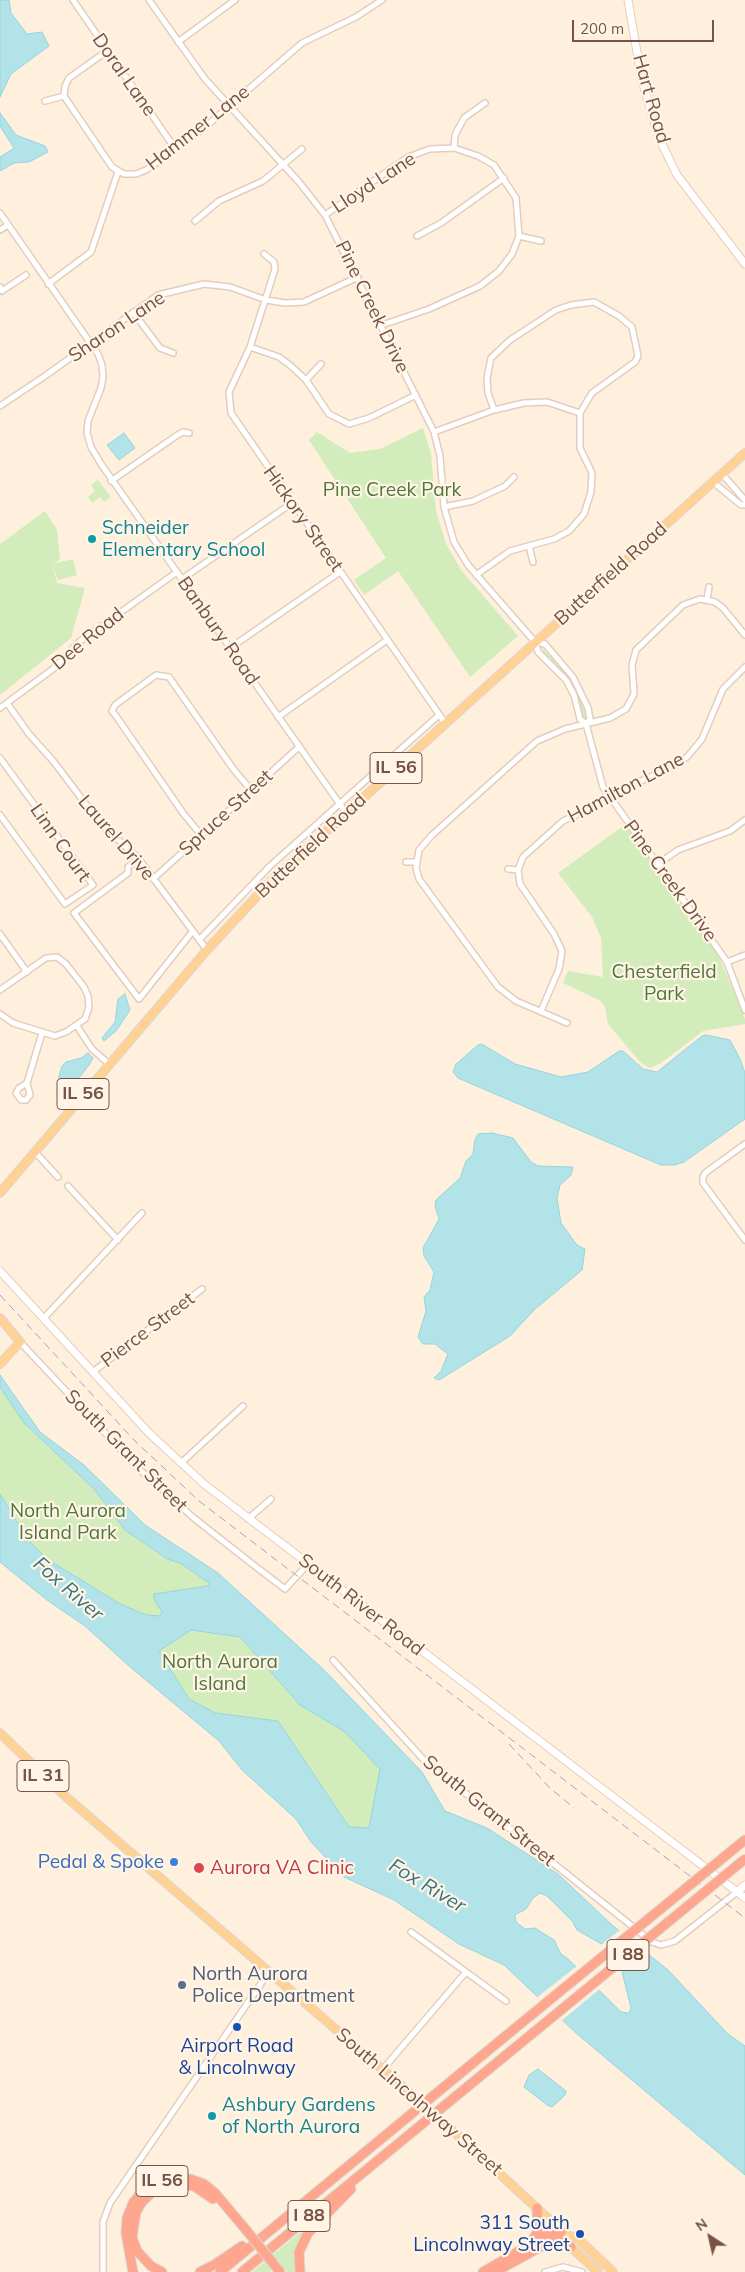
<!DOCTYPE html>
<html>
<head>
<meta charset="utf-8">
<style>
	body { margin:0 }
	#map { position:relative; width:745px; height:2272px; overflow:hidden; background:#fef0dd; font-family:Mulish,sans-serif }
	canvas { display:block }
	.north { position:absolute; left:685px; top:2212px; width:50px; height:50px; -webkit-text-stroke:4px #fff4e6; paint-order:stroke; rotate:325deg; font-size:14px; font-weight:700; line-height:20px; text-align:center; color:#765344 }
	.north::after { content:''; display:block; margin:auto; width:18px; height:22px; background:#765344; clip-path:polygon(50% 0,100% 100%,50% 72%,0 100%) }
	.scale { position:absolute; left:572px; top:20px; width:142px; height:22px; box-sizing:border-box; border:2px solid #765344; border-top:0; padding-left:6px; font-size:15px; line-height:18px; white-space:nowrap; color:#765344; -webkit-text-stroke:4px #fff4e6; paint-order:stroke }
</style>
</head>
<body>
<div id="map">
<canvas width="745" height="2272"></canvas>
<div class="north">N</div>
<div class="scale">200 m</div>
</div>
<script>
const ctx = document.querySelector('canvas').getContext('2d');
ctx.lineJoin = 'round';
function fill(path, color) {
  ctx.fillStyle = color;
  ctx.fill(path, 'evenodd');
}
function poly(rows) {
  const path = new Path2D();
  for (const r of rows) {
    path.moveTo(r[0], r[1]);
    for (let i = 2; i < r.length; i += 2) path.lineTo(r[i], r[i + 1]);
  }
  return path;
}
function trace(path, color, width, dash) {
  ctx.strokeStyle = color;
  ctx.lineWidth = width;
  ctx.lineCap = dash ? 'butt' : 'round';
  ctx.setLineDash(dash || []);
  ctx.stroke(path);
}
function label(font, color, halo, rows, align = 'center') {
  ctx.font = font + ' Mulish,sans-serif';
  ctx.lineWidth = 4.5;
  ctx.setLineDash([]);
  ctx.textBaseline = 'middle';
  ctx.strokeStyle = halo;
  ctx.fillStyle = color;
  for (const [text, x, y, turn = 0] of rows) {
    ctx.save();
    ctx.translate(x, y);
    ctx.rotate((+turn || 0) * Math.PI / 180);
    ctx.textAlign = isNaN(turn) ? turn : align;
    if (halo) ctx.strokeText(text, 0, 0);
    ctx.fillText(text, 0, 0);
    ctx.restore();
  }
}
fill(poly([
	[423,428,431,453,436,511,446,544,461,570,518,636,470,677,398,571,364,595,354,580,386,558,309,440,317,432,350,453,380,449],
	[98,480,111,497,104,502,100,497,92,503,88,497,95,491,91,485],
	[45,511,57,530,60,560,52,564,73,559,77,575,58,580,53,566,57,583,85,588,71,638,0,695,0,544],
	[542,648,569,676,583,700,586,720,583,719,576,695,566,677,543,652],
	[626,824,717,952,745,1019,745,1024,703,1031,661,1063,650,1068,641,1063,608,1024,605,1007,601,1001,563,983,568,971,603,977,601,938,592,917,558,873],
	[0,1387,24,1423,94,1489,125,1530,166,1559,180,1563,209,1583,208,1586,154,1594,154,1599,159,1604,162,1612,160,1616,146,1615,120,1604,47,1559,28,1540,0,1494],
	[191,1630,240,1637,300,1705,345,1732,381,1769,369,1828,349,1827,278,1721,215,1713,189,1699,159,1651],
	[308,2226,297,2272,287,2272,280,2264,270,2272,252,2272]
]), '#d2ecbb');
const water = poly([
	[0,0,9,0,11,13,27,34,42,32,49,46,11,74,0,97,0,0],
	[0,113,16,135,45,146,48,152,29,162,14,163,0,171,0,157,14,148,0,126,0,113],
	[124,433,135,448,119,460,107,445,124,433],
	[125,994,130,1010,116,1031,104,1041,102,1038,115,1022,118,999,125,994],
	[706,1035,730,1040,740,1059,745,1073,745,1119,684,1162,675,1165,661,1165,458,1078,453,1072,456,1064,478,1045,482,1044,515,1064,561,1077,588,1072,619,1051,623,1051,643,1069,657,1072,702,1036,706,1035],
	[88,1053,93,1058,89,1065,72,1087,64,1092,59,1092,58,1080,62,1066,66,1062,81,1058,88,1053],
	[492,1133,513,1138,531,1162,538,1166,573,1167,571,1175,560,1185,557,1198,561,1223,577,1245,585,1249,582,1270,534,1310,510,1336,439,1380,434,1378,441,1371,448,1354,435,1344,423,1344,418,1337,426,1311,424,1297,430,1290,434,1272,424,1256,423,1248,439,1219,435,1206,436,1200,460,1178,466,1161,473,1154,475,1140,478,1134,492,1133],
	[0,1375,40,1432,84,1465,145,1525,218,1573,324,1670,422,1772,445,1811,487,1828,558,1874,611,1924,668,1970,728,2034,745,2046,745,2175,576,2033,504,1965,459,1944,394,1900,344,1877,311,1842,296,1819,242,1770,219,1741,129,1666,85,1626,47,1600,0,1562,0,1494,28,1540,47,1559,120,1604,146,1615,160,1616,162,1612,154,1599,154,1594,208,1586,209,1583,180,1563,167,1559,125,1530,94,1489,24,1423,0,1387,0,1375],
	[191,1630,240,1637,300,1705,345,1732,380,1769,369,1828,349,1827,278,1721,215,1713,189,1699,159,1651,191,1630],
	[540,1893,547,1896,573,1922,577,1930,605,1946,622,1972,631,2008,629,2013,621,2012,568,1959,561,1954,554,1940,535,1928,525,1929,516,1922,515,1915,526,1909,533,1898,540,1893],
	[538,2069,566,2091,565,2095,552,2107,547,2105,524,2087,529,2075,538,2069]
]);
fill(water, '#b1e3e9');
trace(water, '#96d4db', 1);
fill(poly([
	[621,1929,648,1950,620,1973,601,1945],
	[578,1965,601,1988,560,2022,535,1999]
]), '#fef0dd');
const street = poly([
	[73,0,176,150],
	[149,0,205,79,299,182,325,215,434,432,440,456,444,507,454,542,468,565,535,642,538,652,566,680,574,695,580,719,586,724,603,787,718,949,727,962,745,1010],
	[178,42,235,0],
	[107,51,69,78,65,86,64,96,112,167,124,174,136,174,146,170,203,129,302,43,356,17,382,0],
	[45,101,64,96],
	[454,148,455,135,464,118,485,103],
	[0,213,98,354,102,365,103,377,101,388,88,421,87,433,91,447,101,464,346,813],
	[325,215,408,157,430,149,454,148,478,156,494,165,516,198,519,236,512,254,499,271,480,286,429,309,382,325],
	[195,221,219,201,263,181,302,149],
	[0,230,8,225],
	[417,236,441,223,504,178],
	[519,236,541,241],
	[264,254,274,262,275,269,250,347,229,392,231,413,445,723],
	[48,284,91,252,118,172],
	[0,287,2,291,26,275],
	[133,312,160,348,173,353],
	[250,347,279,357,291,366,306,380,329,414,349,424,369,418,416,395],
	[306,380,321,364],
	[0,406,45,376,158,295,204,284,230,287,266,300,285,303,304,302,358,277],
	[434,432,494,410,524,403,547,402,580,413],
	[722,474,745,500],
	[111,481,176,436,183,432,189,433],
	[713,482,741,505,745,505],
	[444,507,473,501,505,486,514,477],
	[529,546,533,562],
	[476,575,510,551,554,539,569,531,584,514,591,492,592,473,580,448,580,413,592,393,635,362,638,356,632,327,619,316,594,302,571,305,556,310,510,340,491,358,487,378,488,393,494,410],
	[182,579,292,503],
	[707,600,709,587],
	[536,642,545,644,573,677,588,708,590,719,586,724],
	[230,648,340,572],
	[7,703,29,734,54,762,100,823,138,858,207,950],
	[0,708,53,669,79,642,177,572],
	[278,717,387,640],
	[0,758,93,885,65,904,0,815],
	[201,835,183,813,116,716,112,711,115,705,156,675,169,677,234,770,251,790],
	[138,858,128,867,128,873,74,913,139,999,192,932],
	[406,862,416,862],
	[658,864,678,850,730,831,745,820],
	[508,869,518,870],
	[153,879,299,747],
	[0,934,27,972],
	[199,940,270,866,439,715],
	[727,962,745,955],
	[0,990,46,958,57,957,66,964,84,987,88,996,89,1007,85,1019,66,1032,55,1036,13,1023,0,1014],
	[541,1011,559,969,562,951,554,934,520,884,518,870,523,857,563,821,595,806,618,791,673,767,687,757,702,739,723,689,745,667],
	[567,1023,516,1001,498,987,419,879,416,868,419,850,431,836,537,741,565,729,610,718,626,709,634,694,632,665,636,650,683,605,700,599,715,602,723,608,745,635],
	[77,1026,92,1049,109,1064],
	[27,1083,30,1095,26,1100,21,1100,16,1093,19,1088,27,1083,42,1033],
	[745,1144,705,1173,703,1177,703,1183,745,1240],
	[35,1152,58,1177],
	[68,1186,118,1240],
	[44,1318,142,1213],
	[20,1342,140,1470,195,1519,251,1563,285,1589,308,1564],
	[94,1371,202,1289],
	[181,1463,243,1406],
	[248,1519,271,1499],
	[333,1660,424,1760,652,1942,661,1945,675,1941,737,1892],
	[411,1932,506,2001],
	[383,2069,466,1972],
	[103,2272,103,2222,110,2203,269,1972],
	[545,2272,563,2267,582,2272]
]);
const secondary = poly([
	[628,0,642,81,659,138,677,175,745,264],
	[0,1271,149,1433,204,1484,745,1898],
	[737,1892,745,1885]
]);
const primary = poly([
	[0,1193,207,950,268,884,745,453],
	[0,1318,20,1342,0,1364],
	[0,1733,65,1796,404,2088],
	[452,2130,566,2235,571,2247,598,2272],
	[566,2235,577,2238,613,2272]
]);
const highway = poly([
	[735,1848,745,1840],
	[531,2243,538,2231,537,2208],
	[547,2245,563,2242,571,2247],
	[272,2262,280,2272],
	[133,2272,126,2233,127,2218,133,2203,141,2193,153,2184,166,2179,190,2179,204,2184,215,2193,247,2231],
	[162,2272,151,2266,137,2251,132,2237,136,2212,142,2202,152,2192,164,2186,181,2184,194,2186,213,2199],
	[200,2272,214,2265,242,2246],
	[220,2272,502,2039],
	[242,2272,511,2051],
	[300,2272,299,2252,308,2233,351,2189],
	[483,2272,559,2228],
	[495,2272,544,2245,561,2232]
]);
trace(street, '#e4cdbc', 8);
trace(secondary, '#eacdb8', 9);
trace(primary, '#ded6d2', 10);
trace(highway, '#ded6d2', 11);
trace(street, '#fff', 5);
trace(secondary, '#fff', 7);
trace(primary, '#ffd194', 8);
trace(highway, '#fea68e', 9);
trace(poly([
	[0,1295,134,1440,199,1501,745,1918],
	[509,1744,550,1788,574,1808]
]), '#b19cc7', 1, [8, 5]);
const primaryBridge = poly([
	[404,2088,452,2130]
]);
const highwayBridge = poly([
	[502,2039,735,1848],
	[511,2051,745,1859],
	[247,2231,272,2262]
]);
trace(primaryBridge, '#ded6d2', 10, []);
trace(highwayBridge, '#ded6d2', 11, []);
trace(primaryBridge, '#ffd194', 8);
trace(highwayBridge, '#fea68e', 9);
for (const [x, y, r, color] of [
	[92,539,5,"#0f9aa8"],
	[174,1862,5,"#3f7fe0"],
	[199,1868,6,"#e0444e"],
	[182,1985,5,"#5c6f8a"],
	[237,2027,5,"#1a4fb4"],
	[212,2116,5,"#0f9aa8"],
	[580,2234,5,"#1a4fb4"]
]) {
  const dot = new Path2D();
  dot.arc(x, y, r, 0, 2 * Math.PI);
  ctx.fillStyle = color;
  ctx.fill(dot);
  trace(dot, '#fff4e6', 2);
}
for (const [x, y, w] of [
	[396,768,52],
	[83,1094,52],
	[43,1776,52],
	[628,1955,42],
	[162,2181,52],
	[309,2216,42]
]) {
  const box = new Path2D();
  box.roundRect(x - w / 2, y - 15.5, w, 31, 4);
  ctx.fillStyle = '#fff4e6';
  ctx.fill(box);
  trace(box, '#765344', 1);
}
label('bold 18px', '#765344', null, [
	["IL 56",396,768],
	["IL 56",83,1094],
	["IL 31",43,1776],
	["I 88",628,1955],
	["IL 56",162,2181],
	["I 88",309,2216]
]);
label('19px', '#765344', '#fff4e6', [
	["Doral Lane",124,75,55],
	["Hart Road",651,99,74],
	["Hammer Lane",198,128,-38],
	["Lloyd Lane",374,183,-33],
	["Pine Creek Drive",372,307,64],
	["Sharon Lane",117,327,-34],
	["Hickory Street",303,519,55],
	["Butterfield Road",611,574,-42],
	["Banbury Road",218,631,55],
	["Dee Road",88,639,-39],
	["Hamilton Lane",626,788,-28],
	["Spruce Street",226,813,-42],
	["Laurel Drive",116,838,49],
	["Linn Court",60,843,55],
	["Butterfield Road",311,846,-43],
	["Pine Creek Drive",670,881,54],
	["Pierce Street",148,1330,-37],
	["South Grant Street",126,1451,45],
	["South River Road",361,1605,38],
	["South Grant Street",489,1811,39],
	["South Lincolnway Street",419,2102,41]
]);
label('19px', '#4e7739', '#fff4e6', [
	["Pine Creek Park",392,490],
	["Chesterfield",664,972],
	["Park",664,994],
	["North Aurora",68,1511],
	["Island Park",68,1533],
	["North Aurora",220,1662],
	["Island",220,1684]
]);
label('19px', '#0d838f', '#fff4e6', [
	["Schneider",102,528],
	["Elementary School",102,550],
	["Ashbury Gardens",222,2105],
	["of North Aurora",222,2127]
], 'left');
label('19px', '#366cbe', '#fff4e6', [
	["Pedal & Spoke",164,1862]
], 'right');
label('19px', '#be3a42', '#fff4e6', [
	["Aurora VA Clinic",210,1868]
], 'left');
label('19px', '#4e5e75', '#fff4e6', [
	["North Aurora",192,1974],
	["Police Department",192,1996]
], 'left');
label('19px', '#164399', '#fff4e6', [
	["Airport Road",237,2046],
	["& Lincolnway",237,2068],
	["311 South",570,2223,"right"],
	["Lincolnway Street",570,2245,"right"]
]);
label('italic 20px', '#37757d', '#fff4e6', [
	["Fox River",68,1589,41],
	["Fox River",427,1886,31]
]);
</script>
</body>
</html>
